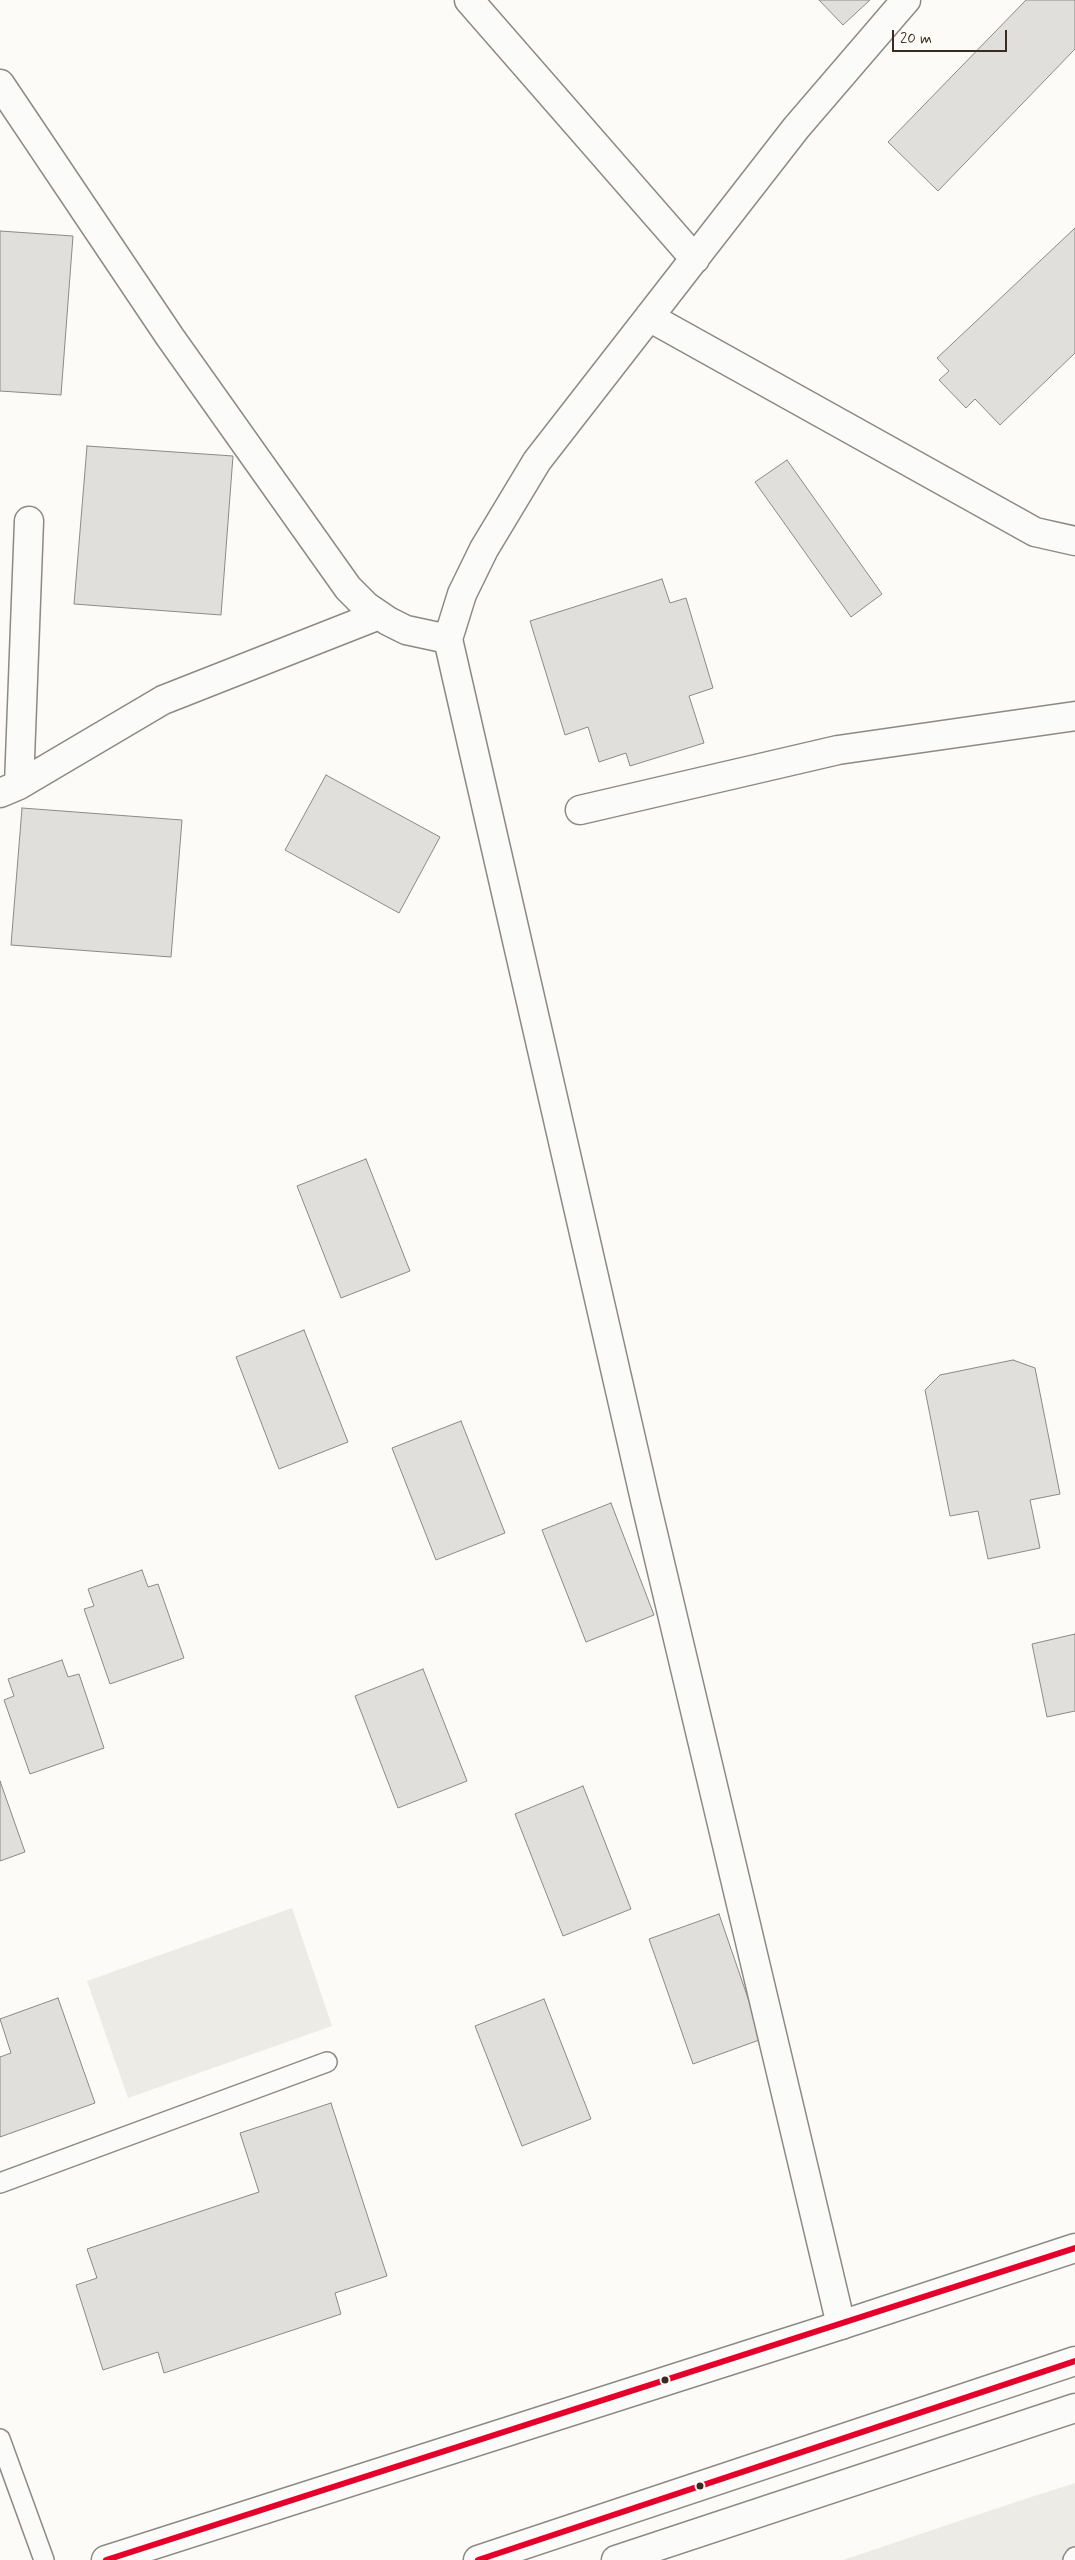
<!DOCTYPE html>
<html>
<head>
<meta charset="utf-8">
<style>
	body { margin:0 }
	#map { position:relative; width:1075px; height:2560px; overflow:hidden; background:#fcfbf8; font-family:Mynerve,sans-serif }
	canvas { display:block }
	.scale { position:absolute; left:892px; top:30px; width:115px; height:22px; box-sizing:border-box; border:2px solid #3b2a1e; border-top:0; padding-left:6px; font-size:15px; line-height:18px; white-space:nowrap; color:#3b2a1e; -webkit-text-stroke:4px #fdfcf7; paint-order:stroke }
</style>
</head>
<body>
<div id="map">
<canvas width="1075" height="2560"></canvas>
<div class="scale">20 m</div>
</div>
<script>
const ctx = document.querySelector('canvas').getContext('2d');
ctx.lineJoin = 'round';
function fill(path, color) {
  ctx.fillStyle = color;
  ctx.fill(path, 'evenodd');
}
function poly(rows) {
  const path = new Path2D();
  for (const r of rows) {
    path.moveTo(r[0], r[1]);
    for (let i = 2; i < r.length; i += 2) path.lineTo(r[i], r[i + 1]);
  }
  return path;
}
function trace(path, color, width, dash) {
  ctx.strokeStyle = color;
  ctx.lineWidth = width;
  ctx.lineCap = dash ? 'butt' : 'round';
  ctx.setLineDash(dash || []);
  ctx.stroke(path);
}
fill(poly([
	[292,1908,332,2026,128,2098,87,1981],
	[1075,2483,1075,2560,843,2560,1025,2499]
]), '#edebe6');
const building = poly([
	[819,0,870,0,843,25,819,0],
	[1026,0,1075,0,1075,49,938,191,888,142,1026,0],
	[1075,228,1075,353,1000,425,975,399,966,408,939,380,949,371,937,358,1075,228],
	[0,231,73,236,61,395,0,391,0,231],
	[87,446,233,456,221,615,74,604,87,446],
	[787,460,882,594,851,617,755,482,787,460],
	[662,579,670,603,686,598,713,688,689,696,704,743,630,766,626,753,599,762,588,727,565,735,530,621,662,579],
	[326,775,440,837,399,913,285,850,326,775],
	[22,808,182,820,171,957,11,945,22,808],
	[366,1159,410,1271,341,1298,297,1186,366,1159],
	[304,1330,348,1442,279,1469,236,1357,304,1330],
	[1013,1360,1035,1368,1060,1494,1030,1500,1040,1548,988,1559,978,1511,950,1516,925,1390,940,1375,1013,1360],
	[461,1421,505,1533,436,1560,392,1448,461,1421],
	[611,1503,654,1615,586,1642,542,1530,611,1503],
	[142,1570,148,1587,158,1584,184,1658,110,1684,84,1609,94,1606,88,1589,142,1570],
	[1075,1634,1075,1711,1047,1717,1032,1644,1075,1634],
	[62,1660,68,1677,79,1674,104,1748,30,1774,4,1700,14,1696,8,1679,62,1660],
	[423,1669,467,1781,398,1808,355,1696,423,1669],
	[0,1781,25,1852,0,1861,0,1781],
	[583,1786,631,1909,563,1936,515,1814,583,1786],
	[719,1914,762,2039,693,2064,649,1939,719,1914],
	[58,1998,95,2103,0,2137,0,2057,11,2053,0,2019,58,1998],
	[544,1999,591,2119,522,2146,475,2026,544,1999],
	[331,2103,387,2276,335,2293,341,2314,164,2373,158,2352,103,2370,76,2285,97,2278,87,2249,259,2192,240,2133,331,2103]
]);
fill(building, '#e0dfdc');
trace(building, '#8d8985', 1);
const service = poly([
	[0,2183,327,2062],
	[0,2439,44,2560],
	[1073,2560,1075,2557]
]);
const minor = poly([
	[469,0,695,259],
	[0,84,170,337,348,588,366,606,388,621,406,630,448,639],
	[649,317,1035,532,1075,541],
	[19,785,29,521],
	[0,793,19,785,163,700,379,615],
	[580,810,838,750,1075,716],
	[841,2325,646,1504,448,639,462,594,484,549,537,461,796,128,906,0]
]);
const primary = poly([
	[106,2560,841,2325,1075,2248],
	[478,2560,1075,2361],
	[616,2560,1075,2408]
]);
trace(service, '#8d8985', 22);
trace(minor, '#8d8985', 31);
trace(primary, '#8d8985', 31);
trace(service, '#fbfbf9', 19);
trace(minor, '#fbfbf9', 28);
trace(primary, '#fbfbf9', 28);
trace(poly([
	[106,2560,1075,2248],
	[478,2560,1075,2361]
]), '#e4002b', 6);
for (const [x, y, r, color] of [
	[665,2380,4.5,"#3b2a1e"],
	[700,2486,4.5,"#3b2a1e"]
]) {
  const dot = new Path2D();
  dot.arc(x, y, r, 0, 2 * Math.PI);
  ctx.fillStyle = color;
  ctx.fill(dot);
  trace(dot, '#fdfcf7', 2);
}
</script>
</body>
</html>
